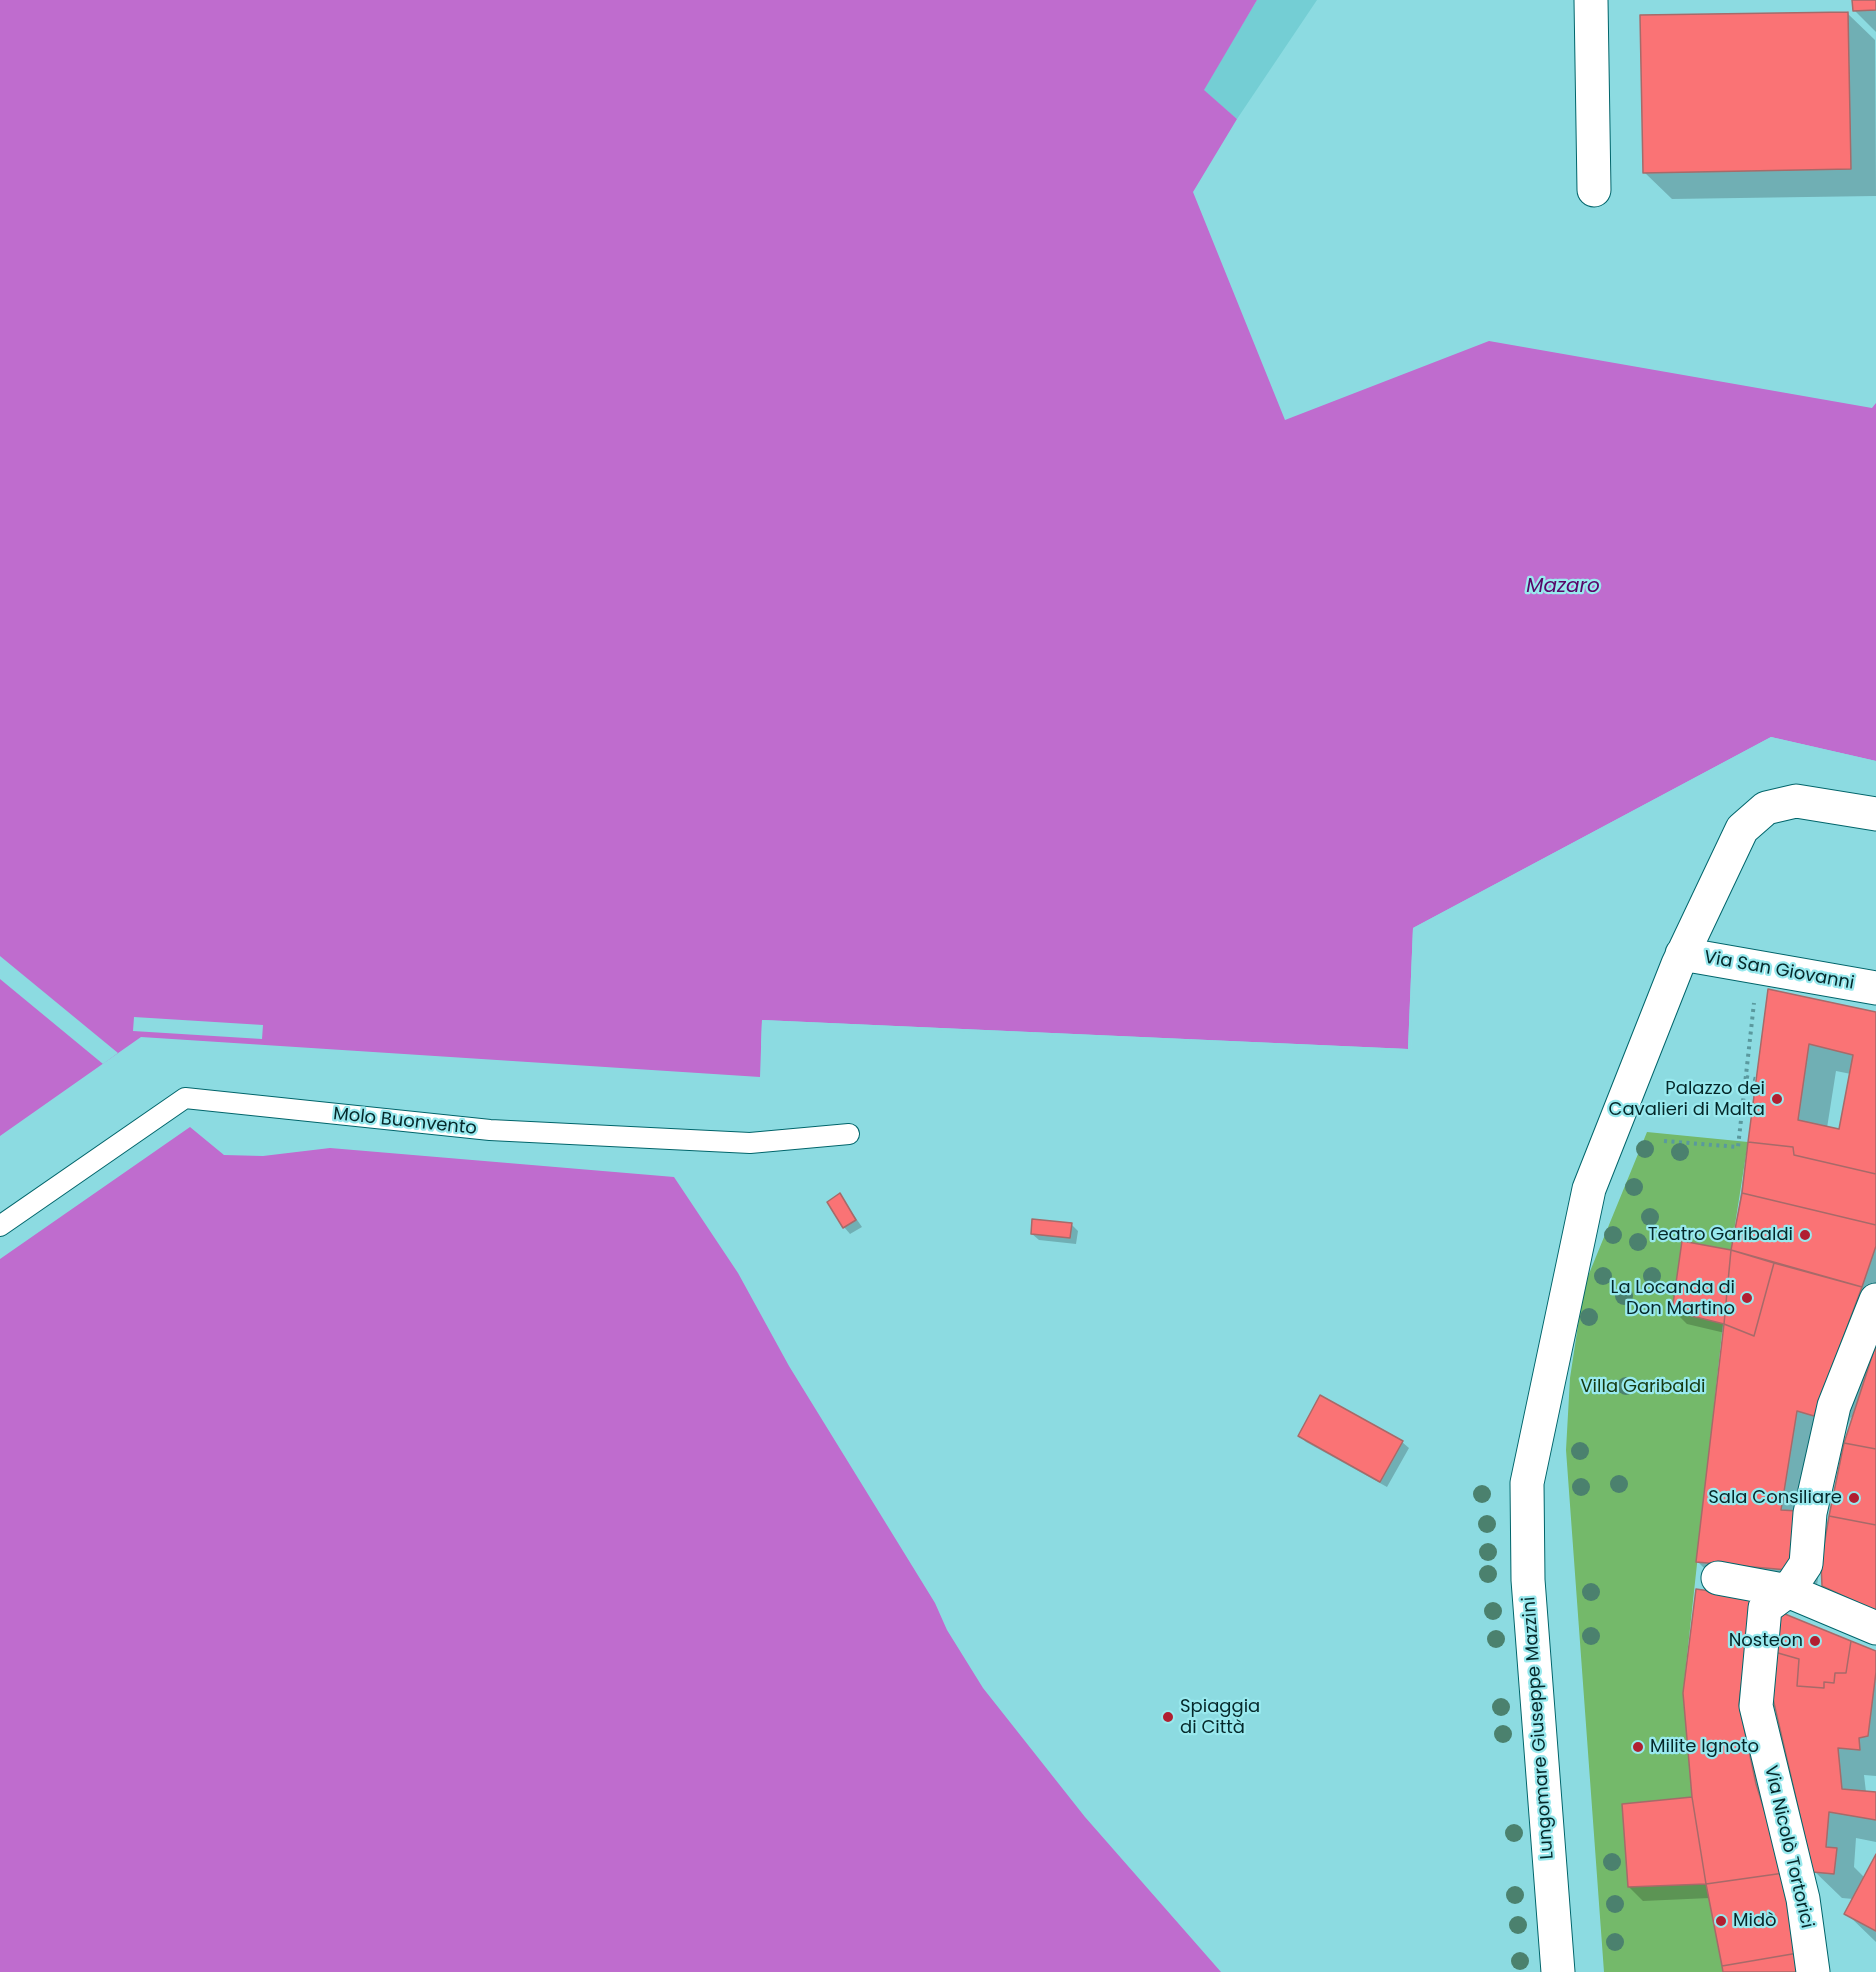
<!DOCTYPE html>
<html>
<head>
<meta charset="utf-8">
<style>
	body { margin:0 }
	canvas { display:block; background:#8cdbe1 }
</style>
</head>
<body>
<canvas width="1876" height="1972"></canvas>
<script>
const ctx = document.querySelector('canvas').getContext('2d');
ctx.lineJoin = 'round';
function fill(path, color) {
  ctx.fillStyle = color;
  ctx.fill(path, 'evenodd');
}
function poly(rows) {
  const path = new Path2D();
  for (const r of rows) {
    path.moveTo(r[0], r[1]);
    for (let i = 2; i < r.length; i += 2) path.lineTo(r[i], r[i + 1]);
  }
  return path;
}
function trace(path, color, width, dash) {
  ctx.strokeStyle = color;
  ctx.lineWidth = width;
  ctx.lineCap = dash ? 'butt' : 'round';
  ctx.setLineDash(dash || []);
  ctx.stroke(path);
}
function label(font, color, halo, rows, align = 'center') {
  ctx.font = font + ' Poppins,sans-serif';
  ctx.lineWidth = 4.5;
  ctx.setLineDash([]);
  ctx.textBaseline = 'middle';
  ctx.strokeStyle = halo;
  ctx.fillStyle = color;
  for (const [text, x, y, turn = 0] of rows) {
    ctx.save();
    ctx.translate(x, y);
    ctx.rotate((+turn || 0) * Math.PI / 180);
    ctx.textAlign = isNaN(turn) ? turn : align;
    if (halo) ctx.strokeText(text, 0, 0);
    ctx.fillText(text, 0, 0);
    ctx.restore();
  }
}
fill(poly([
	[1257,0,1317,0,1237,119,1203,90]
]), '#74ced4');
fill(poly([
	[1647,1132,1748,1142,1731,1250,1683,1693,1692,1797,1723,1972,1604,1972,1566,1450,1570,1378,1584,1286]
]), '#74b96a');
fill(poly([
	[0,0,1257,0,1204,90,1237,119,1193,192,1285,420,1489,341,1872,408,1876,403,1876,761,1771,737,1413,928,1408,1049,762,1020,760,1077,141,1037,0,1136],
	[190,1127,224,1155,263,1156,330,1148,674,1177,738,1273,789,1366,935,1603,947,1630,983,1688,1085,1817,1221,1972,0,1972,0,1259]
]), '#bf6cce');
fill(poly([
	[1771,737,1876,761,1876,764,1772,740,1415,930,1411,1049,1409,1052,765,1023,764,1046,761,1046,762,1020,1408,1049,1413,928],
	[0,956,118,1053,103,1064,0,979],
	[134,1017,263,1025,262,1039,133,1031]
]), '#8cdbe1');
fill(poly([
	[1854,0,1876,0,1876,32,1854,10],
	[1847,13,1875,40,1876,196,1672,199,1644,172],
	[1769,990,1876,1014,1876,1621,1844,1606,1823,1585,1821,1561,1815,1597,1725,1589,1698,1562,1725,1333,1687,1324,1673,1310,1737,1254,1733,1250],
	[1836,1071,1851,1074,1840,1131,1827,1128],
	[1851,1417,1853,1418,1826,1542,1810,1525],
	[840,1195,862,1227,850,1234,844,1227],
	[1071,1224,1078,1231,1076,1244,1039,1240,1032,1234],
	[1300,1436,1402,1442,1409,1448,1387,1487,1306,1442],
	[1751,1599,1759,1726,1815,1972,1724,1972,1710,1898,1643,1901,1629,1887,1693,1798],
	[1876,1653,1876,1776,1864,1775,1866,1792,1876,1793,1876,1842,1856,1838,1854,1867,1865,1878,1876,1857,1876,1942,1846,1913,1853,1899,1842,1898,1814,1871,1773,1689]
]), '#0003');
const building = poly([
	[1852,0,1876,0,1876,10,1853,11,1852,0],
	[1848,12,1851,169,1643,173,1640,15,1848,12],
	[1768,989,1876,1012,1876,1174,1794,1155,1793,1147,1748,1142,1768,989],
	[1809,1044,1853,1055,1839,1129,1798,1120,1809,1044],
	[1748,1142,1793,1147,1794,1155,1876,1174,1876,1225,1742,1193,1748,1142],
	[840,1193,856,1220,843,1228,827,1202,840,1193],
	[1742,1193,1876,1225,1876,1246,1862,1287,1731,1250,1742,1193],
	[1032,1219,1072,1223,1070,1238,1031,1234,1032,1219],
	[1682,1241,1731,1250,1724,1324,1672,1311,1682,1241],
	[1731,1250,1774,1263,1754,1336,1724,1324,1731,1250],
	[1774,1263,1862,1287,1814,1416,1797,1411,1781,1510,1798,1511,1788,1570,1696,1562,1724,1324,1754,1336,1774,1263],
	[1876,1344,1876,1449,1844,1443,1876,1344],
	[1320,1395,1403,1441,1380,1482,1298,1436,1320,1395],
	[1844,1443,1876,1449,1876,1525,1829,1516,1844,1443],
	[1829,1516,1876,1525,1876,1611,1822,1586,1821,1563,1829,1516],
	[1696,1589,1752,1597,1739,1704,1756,1784,1784,1873,1706,1884,1692,1797,1683,1693,1696,1589],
	[1780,1612,1851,1641,1846,1673,1835,1673,1834,1683,1824,1682,1824,1688,1797,1686,1799,1659,1771,1651,1780,1612],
	[1851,1641,1876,1651,1876,1672,1868,1736,1859,1738,1860,1750,1838,1748,1842,1789,1876,1792,1876,1820,1829,1812,1826,1847,1837,1848,1834,1874,1813,1872,1771,1690,1771,1651,1799,1659,1797,1686,1824,1688,1824,1682,1834,1683,1835,1673,1846,1673,1851,1641],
	[1692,1797,1706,1884,1628,1887,1622,1804,1692,1797],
	[1876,1854,1876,1931,1844,1914,1876,1854],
	[1784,1873,1798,1953,1722,1966,1706,1884,1784,1873],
	[1798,1953,1801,1972,1723,1972,1722,1966,1798,1953]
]);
fill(building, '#fa7375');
trace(building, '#a76a69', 1.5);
const lane = poly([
	[0,1226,185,1098,490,1130,750,1143,849,1134]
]);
const street = poly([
	[1591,0,1594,190],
	[1718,1578,1788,1591,1876,1628],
	[1813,1972,1803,1899,1756,1706,1765,1608,1788,1591,1806,1564,1810,1513,1834,1406,1876,1300]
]);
const secondary = poly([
	[1682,954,1876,988],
	[1558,1972,1528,1580,1527,1483,1589,1189,1678,964,1742,829,1766,808,1796,801,1876,814]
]);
trace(lane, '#01656b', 22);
trace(street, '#01656b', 35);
trace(secondary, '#01656b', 35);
trace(poly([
	[1746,1077,1755,1079],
	[1664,1141,1738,1147,1754,1003]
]), '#5a999e', 4, [3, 4.5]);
trace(lane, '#fff', 20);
trace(street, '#fff', 33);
trace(secondary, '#fff', 33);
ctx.fillStyle = '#4b816e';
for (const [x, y] of [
	[1645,1149],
	[1680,1152],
	[1634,1187],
	[1650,1217],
	[1613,1235],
	[1638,1242],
	[1603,1276],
	[1652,1276],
	[1624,1296],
	[1589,1317],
	[1626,1386],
	[1580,1451],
	[1619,1484],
	[1581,1487],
	[1482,1494],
	[1487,1524],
	[1488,1552],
	[1488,1574],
	[1591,1592],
	[1493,1611],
	[1591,1636],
	[1496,1639],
	[1501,1707],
	[1503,1734],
	[1514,1833],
	[1612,1862],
	[1515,1895],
	[1615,1904],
	[1518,1925],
	[1615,1942],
	[1520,1961]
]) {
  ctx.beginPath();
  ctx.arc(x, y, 9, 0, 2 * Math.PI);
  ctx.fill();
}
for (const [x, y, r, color] of [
	[1777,1099,6,"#b11f31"],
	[1805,1235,6,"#b11f31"],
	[1747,1298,6,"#b11f31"],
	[1854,1498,6,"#b11f31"],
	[1815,1641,6,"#b11f31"],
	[1168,1717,6,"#b11f31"],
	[1638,1747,6,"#b11f31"],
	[1721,1921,6,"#b11f31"]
]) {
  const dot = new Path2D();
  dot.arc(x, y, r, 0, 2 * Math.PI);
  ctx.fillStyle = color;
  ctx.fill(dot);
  trace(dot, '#99e9ee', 2);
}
label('18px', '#05282a', '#99e9ee', [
	["Via San Giovanni",1779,971,10],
	["Molo Buonvento",405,1122,6],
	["Lungomare Giuseppe Mazzini",1539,1728,-94],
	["Via Nicolò Tortorici",1788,1847,77]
]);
label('18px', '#05282a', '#99e9ee', [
	["Palazzo dei",1765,1089],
	["Cavalieri di Malta",1765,1110],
	["Teatro Garibaldi",1793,1235],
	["La Locanda di",1735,1288],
	["Don Martino",1735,1309],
	["Sala Consiliare",1842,1498],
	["Nosteon",1803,1641],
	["Spiaggia",1180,1707,"left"],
	["di Città",1180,1728,"left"],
	["Milite Ignoto",1650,1747,"left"],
	["Midò",1733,1921,"left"]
], 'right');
label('18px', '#153810', '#99e9ee', [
	["Villa Garibaldi",1643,1387]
]);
label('italic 20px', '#590567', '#99e9ee', [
	["Mazaro",1563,587]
]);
</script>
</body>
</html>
